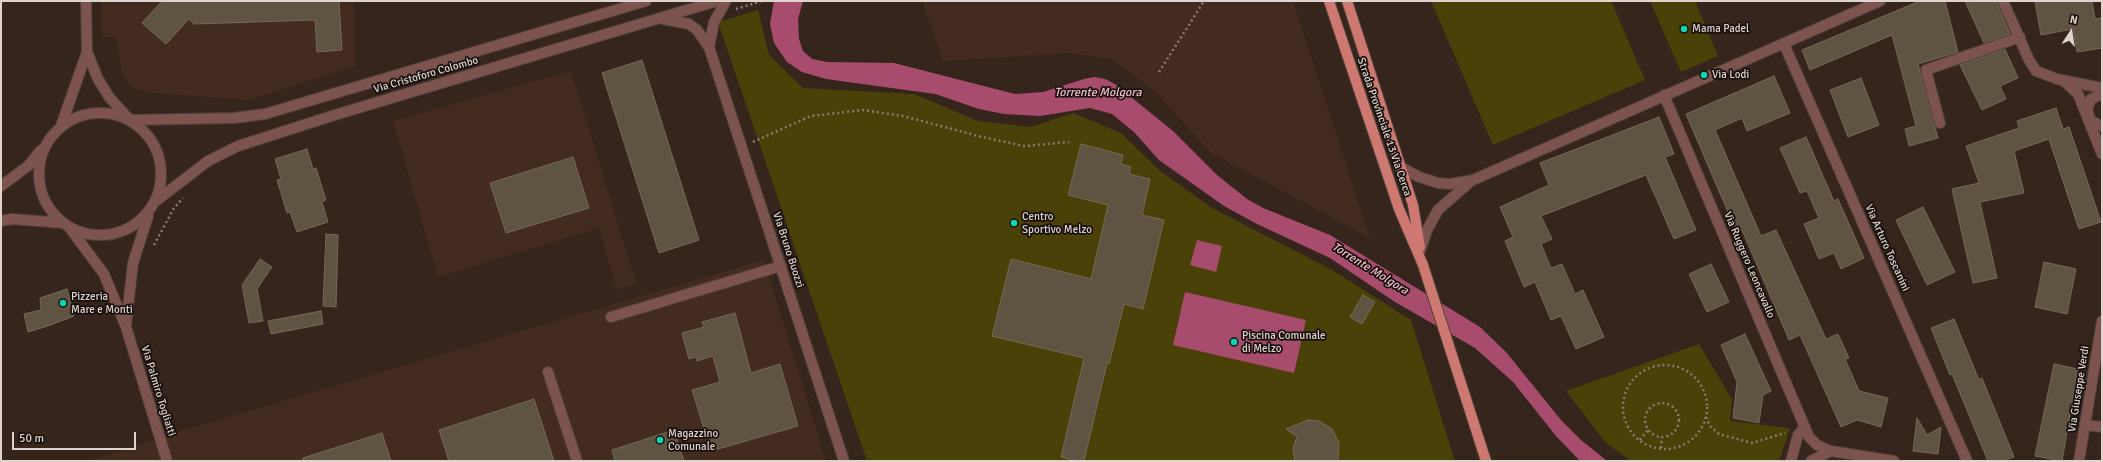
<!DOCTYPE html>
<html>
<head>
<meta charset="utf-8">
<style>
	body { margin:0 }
	#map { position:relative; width:2103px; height:462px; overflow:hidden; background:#36251c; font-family:Signika,sans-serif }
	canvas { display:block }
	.frame { position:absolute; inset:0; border:2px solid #dfd3cd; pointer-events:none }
	.north { position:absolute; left:2051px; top:12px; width:40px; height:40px; -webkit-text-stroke:3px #18100c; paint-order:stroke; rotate:12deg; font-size:11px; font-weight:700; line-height:16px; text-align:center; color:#dfd3cd }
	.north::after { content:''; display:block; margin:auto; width:14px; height:18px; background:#dfd3cd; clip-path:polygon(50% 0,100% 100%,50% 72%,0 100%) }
	.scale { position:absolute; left:12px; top:432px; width:124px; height:18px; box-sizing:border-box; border:2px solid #dfd3cd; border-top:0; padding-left:5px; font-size:12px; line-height:14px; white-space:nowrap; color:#dfd3cd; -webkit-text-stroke:3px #18100c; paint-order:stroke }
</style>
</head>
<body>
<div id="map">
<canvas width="2103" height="462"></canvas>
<div class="frame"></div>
<div class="north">N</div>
<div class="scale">50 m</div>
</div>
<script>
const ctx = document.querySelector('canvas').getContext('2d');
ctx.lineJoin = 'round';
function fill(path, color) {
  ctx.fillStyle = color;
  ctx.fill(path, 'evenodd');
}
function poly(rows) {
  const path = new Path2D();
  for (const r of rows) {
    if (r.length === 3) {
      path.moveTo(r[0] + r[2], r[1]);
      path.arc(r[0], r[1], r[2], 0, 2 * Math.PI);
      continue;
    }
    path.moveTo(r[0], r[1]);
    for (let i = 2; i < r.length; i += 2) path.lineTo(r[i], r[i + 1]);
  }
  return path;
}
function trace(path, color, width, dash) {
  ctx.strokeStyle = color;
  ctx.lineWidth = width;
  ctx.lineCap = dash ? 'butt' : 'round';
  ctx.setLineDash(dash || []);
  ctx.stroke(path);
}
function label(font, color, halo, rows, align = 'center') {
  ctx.font = font + ' Signika,sans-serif';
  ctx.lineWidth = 3.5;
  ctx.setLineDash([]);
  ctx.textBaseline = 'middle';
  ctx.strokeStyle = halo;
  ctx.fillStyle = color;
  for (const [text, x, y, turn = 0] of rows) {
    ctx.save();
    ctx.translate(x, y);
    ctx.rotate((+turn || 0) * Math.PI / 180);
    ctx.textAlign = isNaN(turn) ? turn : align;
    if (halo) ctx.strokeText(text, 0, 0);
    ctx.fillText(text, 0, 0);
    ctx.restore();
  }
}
fill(poly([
	[101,1,354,1,355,66,248,100,152,93,135,89,122,76,117,37,102,37],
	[922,1,1293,1,1370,238,1210,152,1156,92,1112,59,1069,53,943,61],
	[571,71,636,283,617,290,599,228,438,277,393,121],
	[764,260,826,461,91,461,184,430]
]), '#432c1f');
fill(poly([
	[1431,1,1611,1,1645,80,1493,145],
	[1650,1,1695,1,1718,56,1681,72],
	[758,10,769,55,803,88,914,94,978,121,1031,127,1073,113,1121,133,1159,170,1212,208,1332,270,1411,320,1455,461,867,461,718,22],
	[1699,344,1732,399,1730,421,1790,428,1779,461,1631,461,1605,442,1566,391]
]), '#494107');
fill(poly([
	[774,1,803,1,798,19,799,39,803,51,812,59,827,62,894,63,1015,94,1043,92,1084,79,1094,77,1105,79,1115,84,1173,131,1217,175,1247,199,1263,208,1330,235,1480,327,1506,352,1561,420,1581,440,1607,461,1580,461,1556,436,1513,382,1475,348,1395,302,1330,258,1257,224,1224,206,1159,160,1134,132,1112,114,1090,108,1040,116,1004,114,979,109,935,94,826,79,802,72,787,62,774,43,770,24],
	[1197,240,1222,246,1216,272,1190,265],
	[1185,292,1306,320,1294,373,1173,345]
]), '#a74c6c');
const building = poly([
	[162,1,339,1,342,50,317,52,315,20,194,24,189,19,166,44,142,23,162,1],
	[1920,1,1945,1,1958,52,1918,64,1938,138,1909,146,1905,129,1916,126,1892,35,1810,70,1802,50,1920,1],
	[1965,1,1996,1,2010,34,1984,43,1965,1],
	[2035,1,2092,1,2095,19,2102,18,2102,48,2077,52,2073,29,2041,35,2035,1],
	[2005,49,2018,78,2000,86,2006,99,1982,110,1960,65,2005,49],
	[642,60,699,240,659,253,602,73,642,60],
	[1774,76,1790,113,1747,131,1742,118,1715,130,1761,236,1776,230,1826,339,1838,334,1849,358,1845,359,1859,391,1888,398,1881,427,1857,420,1841,427,1800,335,1789,340,1742,230,1737,233,1686,114,1774,76],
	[1861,78,1879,125,1848,137,1830,90,1861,78],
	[2056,108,2063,129,2069,127,2101,222,2079,229,2049,139,2014,151,2024,193,1980,202,1997,278,1973,283,1952,189,1979,183,1966,146,2019,128,2017,121,2056,108],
	[1659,117,1674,154,1665,157,1696,230,1674,239,1646,175,1541,216,1552,239,1541,244,1551,268,1562,264,1575,294,1583,290,1604,337,1576,349,1561,316,1551,320,1535,282,1524,287,1505,241,1513,237,1500,207,1549,185,1540,163,1659,117],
	[1806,137,1834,201,1838,199,1864,258,1841,269,1834,253,1819,259,1804,224,1819,218,1807,191,1800,193,1780,148,1806,137],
	[1081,144,1123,155,1121,164,1131,167,1129,174,1150,179,1142,215,1164,220,1143,309,1124,304,1109,364,1107,363,1084,461,1077,461,1061,457,1084,358,992,336,1011,259,1091,279,1108,205,1068,195,1081,144],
	[307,149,313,169,316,168,326,200,322,202,328,222,297,232,290,212,287,213,277,180,281,179,275,159,307,149],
	[573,157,589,208,506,233,490,183,573,157],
	[1923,207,1955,272,1927,285,1896,220,1923,207],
	[326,234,338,235,336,307,323,306,326,234],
	[260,259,272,267,257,289,263,321,249,323,242,285,260,259],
	[2044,262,2076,269,2067,314,2035,307,2044,262],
	[1711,264,1729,302,1707,312,1689,274,1711,264],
	[67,289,74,316,48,326,28,332,24,314,41,310,40,298,67,289],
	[1363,295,1375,302,1362,324,1350,317,1363,295],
	[321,311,323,324,271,334,268,321,321,311],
	[735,313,751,373,780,364,798,426,711,451,692,390,720,382,713,356,697,361,696,357,689,359,682,333,704,327,702,322,735,313],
	[1954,319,1979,380,1982,378,2014,457,2003,461,1988,461,1952,374,1950,375,1931,328,1954,319],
	[1745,334,1771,391,1763,395,1759,423,1733,418,1737,382,1721,345,1745,334],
	[2054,364,2078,369,2062,461,2035,456,2054,364],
	[534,399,554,461,449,461,439,430,534,399],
	[1917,418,1927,435,1941,427,1938,454,1913,451,1917,418],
	[1308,420,1319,421,1332,429,1339,443,1338,461,1295,461,1293,448,1297,437,1286,429,1308,420],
	[674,430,684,461,615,461,612,450,674,430],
	[382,433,391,461,303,461,303,458,382,433]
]);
fill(building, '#5f5342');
trace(building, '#766958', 1);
const minor = poly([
	[2003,1,2029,60,2036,71,2057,79,2102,88],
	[663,19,689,24,697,30,709,47,844,461],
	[1784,44,1967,461],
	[709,47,714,22,726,1],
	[87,52,98,79,109,97,129,119],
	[2064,81,2078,94,2102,154],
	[2102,94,2091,99,2087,110,2091,121,2102,126],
	[1664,95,1809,437,1817,445,1831,451,1894,461],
	[100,174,61],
	[130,120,234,118,265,114,646,1],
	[1940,123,1926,70,2020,37],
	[61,126,87,52,86,1],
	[1399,166,1419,177,1438,183,1450,184,1473,180,1880,1],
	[1,186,28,166,41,150],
	[156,201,208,161,238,146,338,114,717,1],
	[1,221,12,219,63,223],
	[69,227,104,274,126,327,167,461],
	[1420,251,1427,230,1438,210,1471,181],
	[611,317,781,266],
	[126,325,133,263,148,216],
	[548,372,577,461],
	[2085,425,2102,427],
	[1791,461,1798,435,1805,427],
	[1811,461,1831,451],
	[2079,461,2102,321]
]);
const major = poly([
	[1329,1,1399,209,1423,265,1486,461],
	[1347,1,1413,205,1420,247]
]);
trace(minor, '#514138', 12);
trace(major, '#514138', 12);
trace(poly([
	[736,9,762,1],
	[1159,72,1204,1],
	[753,142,811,116,863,110,903,116,982,137,1024,146,1069,142],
	[154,245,174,208,183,198],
	[1665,407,42],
	[1662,420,17],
	[1706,417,1710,426,1719,434,1752,443,1785,433],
	[1640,440,1648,430],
	[1661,448,1662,437]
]), '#897a73', 2.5, [2, 3]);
trace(minor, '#7c534f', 10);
trace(major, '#cd7972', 10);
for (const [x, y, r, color] of [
	[1684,29,4,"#0dd5b5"],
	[1704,75,4,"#0dd5b5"],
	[1014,223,4,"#0dd5b5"],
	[63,303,4,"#0dd5b5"],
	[1234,342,4,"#0dd5b5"],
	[660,440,4,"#0dd5b5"]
]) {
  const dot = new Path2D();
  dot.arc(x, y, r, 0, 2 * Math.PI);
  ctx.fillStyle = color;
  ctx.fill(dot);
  trace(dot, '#18100c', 1.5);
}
label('11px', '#dfd3cd', '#18100c', [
	["Mama Padel",1692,29],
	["Via Lodi",1712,75],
	["Centro",1022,217],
	["Sportivo Melzo",1022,230],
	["Pizzeria",71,297],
	["Mare e Monti",71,310],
	["Piscina Comunale",1242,336],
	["di Melzo",1242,349],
	["Magazzino",668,434],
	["Comunale",668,447]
], 'left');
label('11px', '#dfd3cd', '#18100c', [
	["Via Cristoforo Colombo",426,75,-16],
	["Strada Provinciale 13 Via Cerca",1384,127,71],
	["Via Arturo Toscanini",1887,248,66],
	["Via Bruno Buozzi",788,250,72],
	["Via Ruggero Leoncavallo",1749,265,67],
	["Via Giuseppe Verdi",2079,389,-81],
	["Via Palmiro Togliatti",158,391,73]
]);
label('italic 12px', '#f2becd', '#18100c', [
	["Torrente Molgora",1098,93],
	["Torrente Molgora",1370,269,32]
]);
</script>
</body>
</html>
